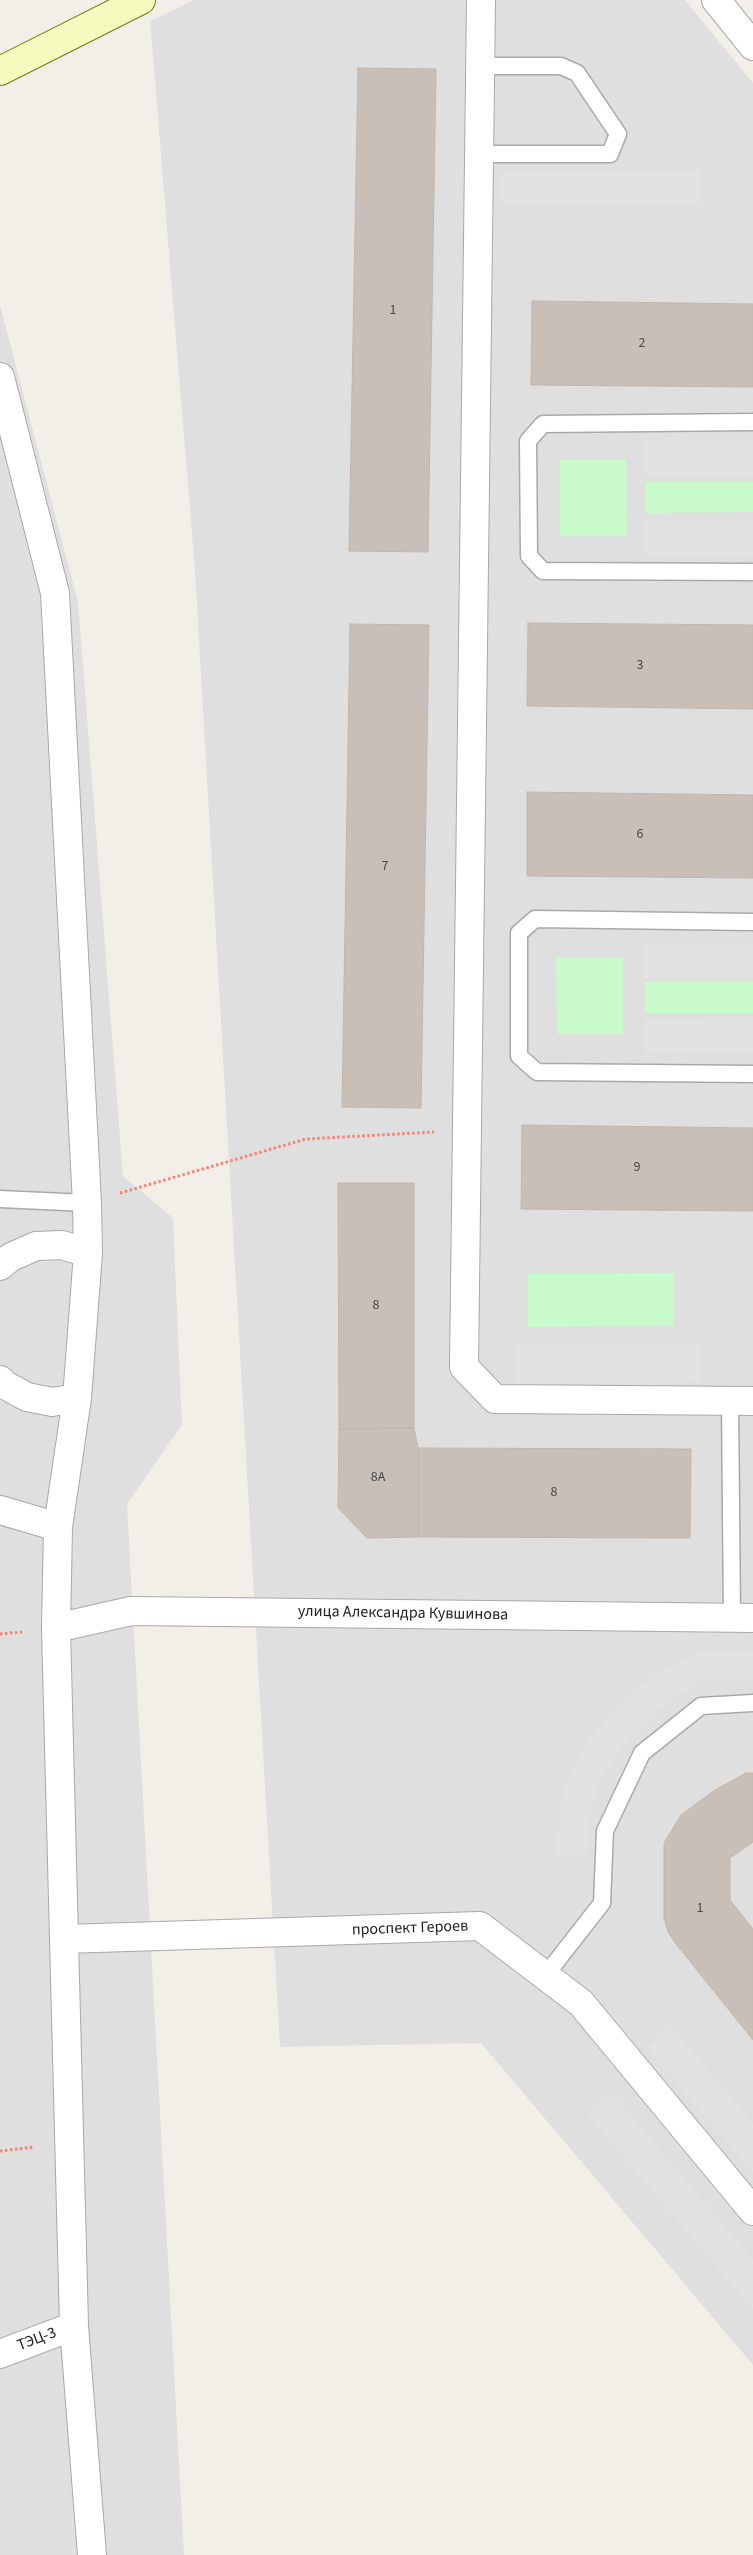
<!DOCTYPE html>
<html>
<head>
<meta charset="utf-8">
<style>
	body { margin:0 }
	canvas { display:block; background:#f2efe9 }
</style>
</head>
<body>
<canvas width="753" height="2555"></canvas>
<script>
const ctx = document.querySelector('canvas').getContext('2d');
ctx.lineJoin = 'round';
function fill(path, color) {
  ctx.fillStyle = color;
  ctx.fill(path, 'evenodd');
}
function poly(rows) {
  const path = new Path2D();
  for (const r of rows) {
    path.moveTo(r[0], r[1]);
    for (let i = 2; i < r.length; i += 2) path.lineTo(r[i], r[i + 1]);
  }
  return path;
}
function trace(path, color, width, dash) {
  ctx.strokeStyle = color;
  ctx.lineWidth = width;
  ctx.lineCap = dash ? 'butt' : 'round';
  ctx.setLineDash(dash || []);
  ctx.stroke(path);
}
function label(font, color, halo, rows, align = 'center') {
  ctx.font = font + ' "Source Sans 3",sans-serif';
  ctx.lineWidth = 4.5;
  ctx.setLineDash([]);
  ctx.textBaseline = 'middle';
  ctx.strokeStyle = halo;
  ctx.fillStyle = color;
  for (const [text, x, y, turn = 0] of rows) {
    ctx.save();
    ctx.translate(x, y);
    ctx.rotate((+turn || 0) * Math.PI / 180);
    ctx.textAlign = isNaN(turn) ? turn : align;
    if (halo) ctx.strokeText(text, 0, 0);
    ctx.fillText(text, 0, 0);
    ctx.restore();
  }
}
fill(poly([
	[194,0,685,0,753,83,753,2365,481,2043,280,2047,195,571,150,21],
	[0,305,78,602,123,1176,173,1218,182,1425,127,1504,184,2555,0,2555]
]), '#e0dfdf');
fill(poly([
	[560,460,626,460,627,536,560,536],
	[645,482,753,482,753,512,645,513],
	[556,958,623,958,623,1034,557,1034],
	[645,982,753,982,753,1013,645,1013],
	[673,1273,673,1326,528,1327,528,1274]
]), '#c8facc');
fill(poly([
	[701,171,702,205,502,205,502,172],
	[645,440,753,440,753,474,645,474],
	[645,520,753,520,753,554,645,554],
	[753,943,753,977,644,978,644,944],
	[753,1017,753,1051,644,1053,644,1019],
	[699,1343,699,1382,517,1384,517,1345],
	[699,1651,753,1651,753,1680,699,1681,650,1715,629,1737,602,1778,592,1804,585,1857,557,1855,560,1801,573,1770,590,1740,611,1713,637,1688,667,1667],
	[672,2027,753,2123,753,2173,647,2048],
	[611,2092,753,2260,753,2310,587,2113]
]), '#e2e2e2');
const building = poly([
	[358,68,436,69,428,552,349,551,358,68],
	[532,301,753,304,753,387,531,385,532,301],
	[528,623,753,625,753,709,527,706,528,623],
	[350,624,429,625,421,1108,342,1107,350,624],
	[527,792,753,795,753,878,527,876,527,792],
	[522,1125,753,1128,753,1211,521,1209,522,1125],
	[338,1183,414,1183,414,1428,339,1429,338,1183],
	[414,1428,418,1448,418,1537,367,1538,338,1508,339,1429,414,1428],
	[418,1448,691,1449,690,1538,418,1537,418,1448],
	[746,1773,753,1773,753,1842,730,1858,730,1900,753,1929,753,2040,676,1944,668,1932,664,1918,664,1843,681,1815,715,1790,746,1773]
]);
fill(building, '#c7bfb8');
trace(building, '#c4b6ab', 1);
const service = poly([
	[479,154,610,154,618,134,577,73,561,66,480,66],
	[753,422,543,424,528,441,529,556,543,571,753,572],
	[753,922,535,919,519,933,519,1056,537,1072,753,1074],
	[0,1199,87,1203],
	[730,1401,732,1618],
	[545,1976,602,1903,605,1831,642,1753,701,1706,753,1703]
]);
const minor = poly([
	[481,0,464,1367,495,1399,753,1401],
	[716,0,753,46],
	[0,1510,58,1527],
	[56,1628,131,1611,753,1618],
	[64,1939,74,2326,92,2555],
	[0,2354,74,2326]
]);
const tertiary = poly([
	[0,377,55,593,87,1203,88,1253,77,1398,58,1527,56,1628,64,1939,480,1926,581,2003,753,2211],
	[0,1266,11,1257,36,1246,62,1245,88,1253],
	[0,1380,5,1385,27,1397,52,1402,77,1398]
]);
const secondary = poly([
	[0,71,141,0]
]);
trace(service, '#a9a9a9', 19);
trace(minor, '#a9a9a9', 30);
trace(tertiary, '#a9a9a9', 30);
trace(secondary, '#707d05', 30);
trace(poly([
	[120,1193,306,1139,434,1132],
	[0,1634,22,1632],
	[0,2151,34,2147]
]), '#fa8072', 3, [2.5, 2.5]);
trace(service, '#fff', 16);
trace(minor, '#fff', 28);
trace(tertiary, '#fff', 28);
trace(secondary, '#f7fabf', 28);
label('14px', '#4b4948', null, [
	["1",393,311],
	["2",642,344],
	["3",640,666],
	["6",640,835],
	["7",385,867],
	["9",637,1168],
	["8",376,1306],
	["8А",378,1478],
	["8",554,1493],
	["1",700,1909]
]);
label('16px', '#222', '#fff', [
	["улица Александра Кувшинова",403,1614,1],
	["проспект Героев",410,1929,-2],
	["ТЭЦ-3",37,2340,-21]
]);
</script>
</body>
</html>
